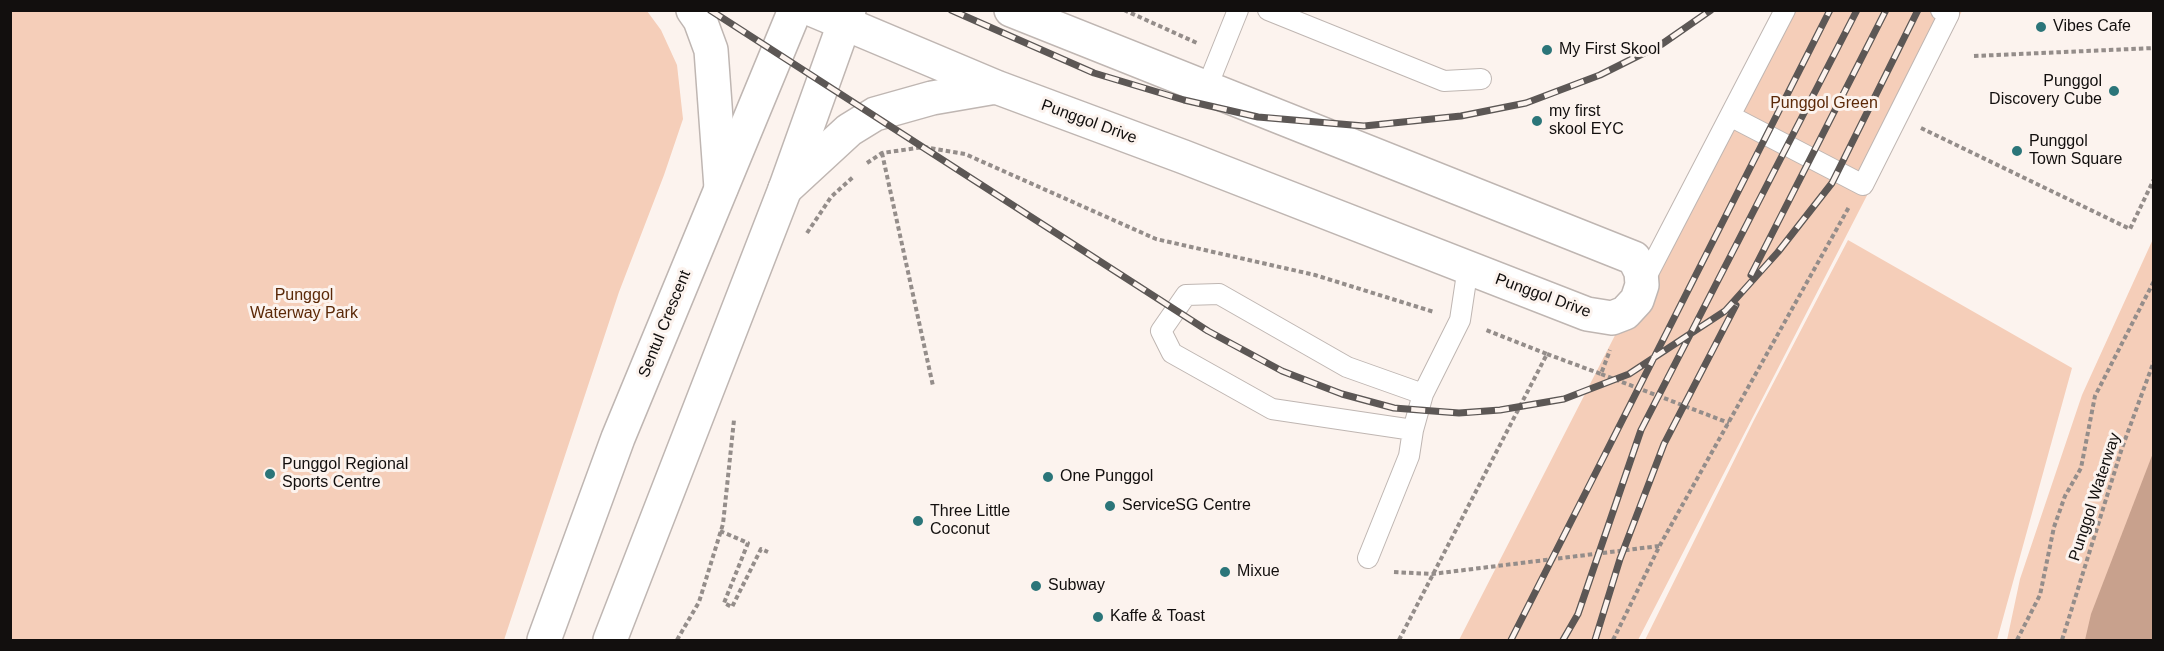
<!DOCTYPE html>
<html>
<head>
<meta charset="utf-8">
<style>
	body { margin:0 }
	#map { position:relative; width:2164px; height:651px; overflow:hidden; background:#fcf3ee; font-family:Helvetica,sans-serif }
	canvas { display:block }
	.frame { position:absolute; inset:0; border:12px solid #120f0e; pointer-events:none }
</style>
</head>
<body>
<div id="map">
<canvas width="2164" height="651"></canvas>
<div class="frame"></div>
</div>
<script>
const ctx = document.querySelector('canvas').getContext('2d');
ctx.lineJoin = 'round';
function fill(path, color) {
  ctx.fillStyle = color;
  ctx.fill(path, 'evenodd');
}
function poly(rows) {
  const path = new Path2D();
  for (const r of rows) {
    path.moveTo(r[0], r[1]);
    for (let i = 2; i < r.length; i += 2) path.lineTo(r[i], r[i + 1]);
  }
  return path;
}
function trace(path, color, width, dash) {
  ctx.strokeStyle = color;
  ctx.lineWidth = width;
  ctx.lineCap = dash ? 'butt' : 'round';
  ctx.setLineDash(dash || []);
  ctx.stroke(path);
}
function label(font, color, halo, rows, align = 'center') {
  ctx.font = font + ' Helvetica,sans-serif';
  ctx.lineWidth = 6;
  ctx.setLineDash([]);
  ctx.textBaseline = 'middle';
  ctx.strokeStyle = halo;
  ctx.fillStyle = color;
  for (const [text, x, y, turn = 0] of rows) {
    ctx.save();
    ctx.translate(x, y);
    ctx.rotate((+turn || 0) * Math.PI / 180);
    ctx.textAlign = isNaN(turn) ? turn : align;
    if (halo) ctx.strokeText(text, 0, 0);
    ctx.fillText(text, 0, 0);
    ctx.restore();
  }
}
fill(poly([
	[10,11,647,11,661,30,677,65,683,119,664,175,619,292,504,640,11,640],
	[1781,11,1962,11,1638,640,1459,640],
	[2153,239,2153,640,2007,640,2020,579,2082,395],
	[1848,240,2072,368,1997,640,1645,640,1754,420]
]), '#f5ceb9');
fill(poly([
	[2153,453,2153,640,2085,640,2091,614]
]), '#c8a18d');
const lane = poly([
	[1268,10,1444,81,1481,79],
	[1207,87,1238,10],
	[1730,116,1863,185,1949,14,1941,10],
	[1642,285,1785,10],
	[1413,430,1272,409,1172,353,1161,331,1186,295,1219,294,1347,367,1423,394],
	[1368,558,1409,456,1413,430,1423,394,1460,320,1468,267]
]);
const street = poly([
	[544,640,618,438,795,10],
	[610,640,785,189,849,10]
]);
const secondary = poly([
	[693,10,700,20,711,50,721,188],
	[813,10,996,87,1184,157,1587,314,1612,318,1625,313,1637,300,1642,285,1641,272,1634,258,1011,10],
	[785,189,849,130,875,114,932,98,996,87]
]);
trace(lane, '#bfb6b2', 22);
trace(street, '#bfb6b2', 36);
trace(secondary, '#bfb6b2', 36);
trace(poly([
	[1124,10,1197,43],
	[1974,56,2154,48],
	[1921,128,2130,229,2154,179],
	[882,153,933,386],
	[867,163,882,153,924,147,965,154,1156,239,1315,275,1434,312],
	[807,233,831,197,853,177],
	[1547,354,1601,374,1610,350],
	[1601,374,1729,423],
	[720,531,748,543,724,603,732,607,761,549,768,552],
	[1394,572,1432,574,1659,546],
	[677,640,699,602,723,524,734,420],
	[1399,640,1547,354,1486,330],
	[1613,640,1660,545,1849,207],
	[2017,640,2040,595,2054,527,2065,496,2081,468,2095,396,2154,281],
	[2062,640,2122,448,2154,361]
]), '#948d8a', 4, [4.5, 3]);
trace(lane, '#fff', 20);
trace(street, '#fff', 33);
trace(secondary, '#fff', 33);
const rail = poly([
	[710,10,1208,331,1282,371,1342,394,1394,408,1459,413,1500,410,1564,399,1629,374,1725,311,1778,252,1832,183,1918,10],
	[951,10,1094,73,1184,100,1258,117,1364,126,1461,116,1526,103,1600,75,1662,44,1711,10],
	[1751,275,1886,10],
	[1511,640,1830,10],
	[1563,640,1578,614,1641,430,1857,10],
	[1595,640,1620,559,1664,444,1736,305]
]);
trace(rail, '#5c5755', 7);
trace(rail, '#fcf3ee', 4.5, [14]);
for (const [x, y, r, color] of [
	[2041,27,6,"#2b7579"],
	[1547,50,6,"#2b7579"],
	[2114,91,6,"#2b7579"],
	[1537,121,6,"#2b7579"],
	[2017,151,6,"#2b7579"],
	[270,474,6,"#2b7579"],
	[1048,477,6,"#2b7579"],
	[1110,506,6,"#2b7579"],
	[918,521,6,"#2b7579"],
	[1225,572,6,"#2b7579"],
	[1036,586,6,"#2b7579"],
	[1098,617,6,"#2b7579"]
]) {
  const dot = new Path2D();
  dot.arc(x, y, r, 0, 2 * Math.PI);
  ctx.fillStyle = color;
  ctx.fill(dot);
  trace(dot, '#fcf3ee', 2);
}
label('16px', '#120f0e', '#fcf3ee', [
	["Vibes Cafe",2053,27],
	["My First Skool",1559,50],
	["Punggol",2102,82,"right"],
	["Discovery Cube",2102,100,"right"],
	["my first",1549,112],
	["skool EYC",1549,130],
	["Punggol",2029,142],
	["Town Square",2029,160],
	["Punggol Regional",282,465],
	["Sports Centre",282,483],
	["One Punggol",1060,477],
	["ServiceSG Centre",1122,506],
	["Three Little",930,512],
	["Coconut",930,530],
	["Mixue",1237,572],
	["Subway",1048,586],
	["Kaffe & Toast",1110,617]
], 'left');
label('16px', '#5b2908', '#fcf3ee', [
	["Punggol Green",1824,104],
	["Punggol",304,296],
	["Waterway Park",304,314]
]);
label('16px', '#120f0e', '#fcf3ee', [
	["Punggol Drive",1089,122,20],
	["Punggol Drive",1543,296,20],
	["Sentul Crescent",665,324,-68],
	["Punggol Waterway",2095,497,-72]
]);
</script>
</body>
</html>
